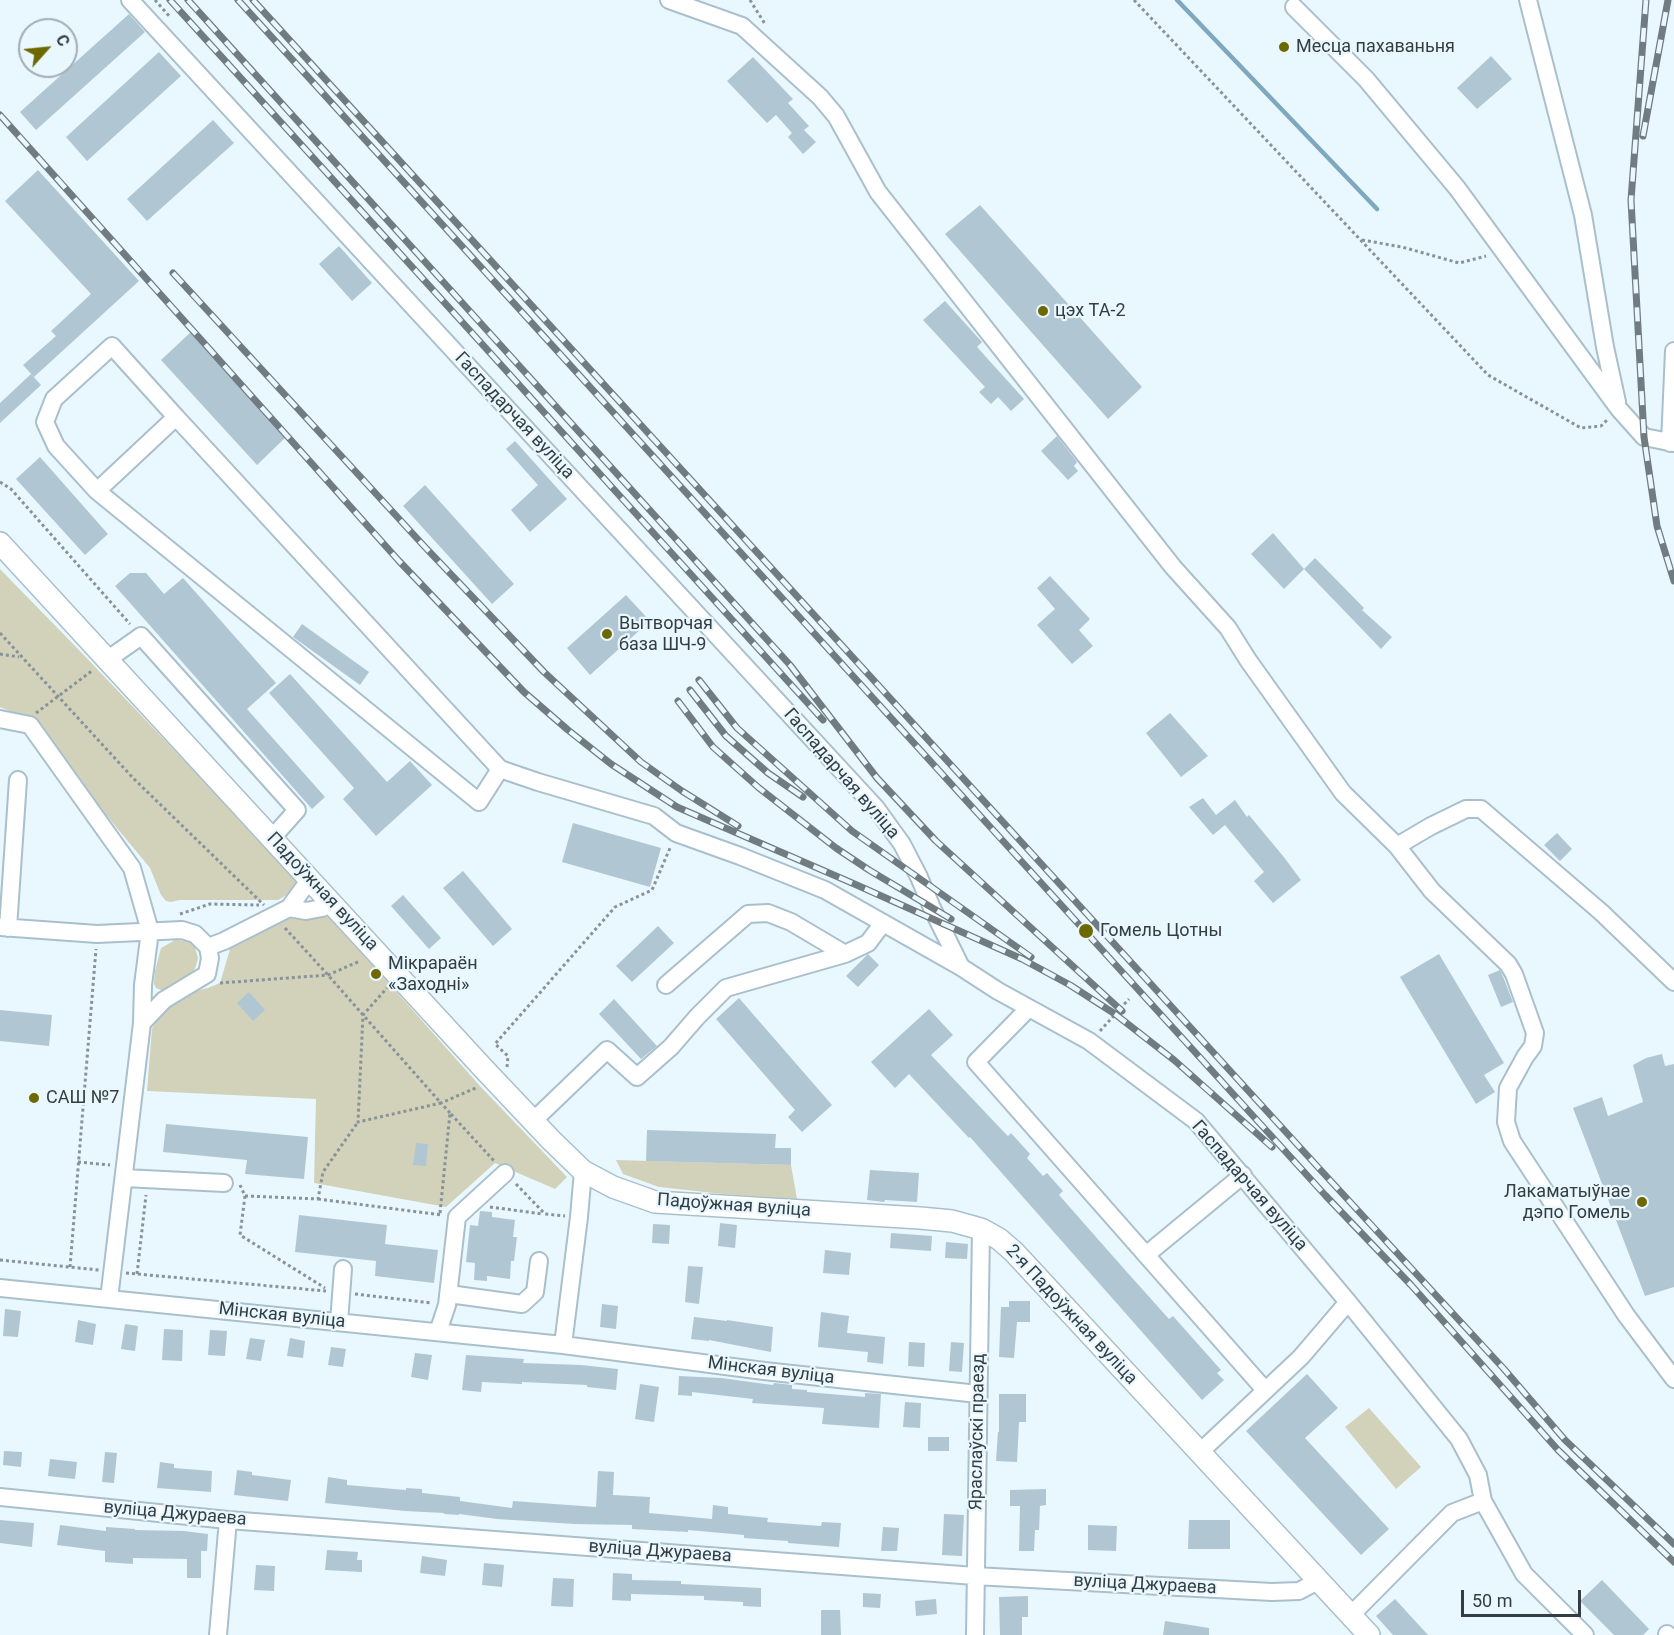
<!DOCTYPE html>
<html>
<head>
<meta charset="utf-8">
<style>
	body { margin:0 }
	#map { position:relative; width:1674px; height:1635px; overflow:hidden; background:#e9f7ff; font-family:Roboto,sans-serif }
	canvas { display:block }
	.north { position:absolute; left:18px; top:18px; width:60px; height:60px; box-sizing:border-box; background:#e9f7ff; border:2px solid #a1adb3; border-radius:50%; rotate:63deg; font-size:16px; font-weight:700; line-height:24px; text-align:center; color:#343d42 }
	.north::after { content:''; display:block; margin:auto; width:21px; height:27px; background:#6d6800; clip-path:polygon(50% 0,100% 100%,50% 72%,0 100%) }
	.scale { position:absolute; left:1461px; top:1590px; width:120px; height:27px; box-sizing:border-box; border:3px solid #343d42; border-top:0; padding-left:8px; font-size:18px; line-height:21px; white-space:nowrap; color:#343d42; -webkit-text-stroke:4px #e9f7ff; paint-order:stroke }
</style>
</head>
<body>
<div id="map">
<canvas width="1674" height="1635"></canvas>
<div class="north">С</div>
<div class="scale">50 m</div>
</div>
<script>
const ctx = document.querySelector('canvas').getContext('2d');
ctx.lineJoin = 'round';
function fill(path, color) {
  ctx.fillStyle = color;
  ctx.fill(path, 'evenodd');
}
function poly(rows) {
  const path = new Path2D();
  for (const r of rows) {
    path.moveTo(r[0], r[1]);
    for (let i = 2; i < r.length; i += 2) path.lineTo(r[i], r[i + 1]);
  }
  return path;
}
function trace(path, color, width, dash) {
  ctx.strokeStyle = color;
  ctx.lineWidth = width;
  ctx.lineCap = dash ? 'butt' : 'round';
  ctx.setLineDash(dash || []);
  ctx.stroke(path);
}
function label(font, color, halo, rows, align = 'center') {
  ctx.font = font + ' Roboto,sans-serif';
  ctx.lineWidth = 4.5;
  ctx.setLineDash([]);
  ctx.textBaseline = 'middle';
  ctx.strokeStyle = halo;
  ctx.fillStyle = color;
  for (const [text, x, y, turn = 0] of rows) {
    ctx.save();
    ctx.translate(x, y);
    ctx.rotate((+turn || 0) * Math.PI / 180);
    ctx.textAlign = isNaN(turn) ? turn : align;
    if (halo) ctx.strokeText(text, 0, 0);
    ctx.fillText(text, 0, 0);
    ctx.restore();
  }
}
fill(poly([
	[0,569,78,649,296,878,295,887,290,893,278,900,179,900,171,902,166,901,161,895,150,868,26,718,0,707],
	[292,915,330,917,480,1086,567,1177,555,1189,495,1163,446,1207,314,1183,316,1099,147,1091,152,1029,159,1014,166,1005,191,992,208,988,220,983,231,946],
	[175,940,188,941,194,944,198,958,196,966,192,974,168,990,161,990,156,988,154,984,155,971,161,948],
	[616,1160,791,1165,797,1199,723,1194,659,1187,623,1174],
	[1369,1408,1421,1467,1396,1489,1345,1427]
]), '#d2d2ba');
trace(poly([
	[1177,0,1377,209]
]), '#7fa8be', 4.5);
fill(poly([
	[129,14,145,32,36,130,20,112],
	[159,52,181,76,87,161,66,137],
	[1491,56,1512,79,1477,109,1457,88],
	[753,57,793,99,788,103,809,126,804,130,816,142,803,154,788,137,792,133,776,115,767,123,727,81],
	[213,120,234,143,147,221,127,199],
	[38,170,139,281,34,377,23,365,56,336,51,331,91,294,5,201],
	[980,205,1142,387,1108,419,945,234],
	[339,246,372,283,352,301,319,264],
	[945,301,982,342,977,347,1024,399,1011,411,998,397,991,404,979,392,985,387,923,320],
	[191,332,286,437,257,465,161,360],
	[31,374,41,385,0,423,0,403],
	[1057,436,1077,462,1074,466,1078,471,1068,480,1041,451],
	[515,441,567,499,530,532,511,510,538,485,506,449],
	[40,457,108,534,85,555,16,479],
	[425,485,514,584,492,604,403,506],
	[1273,533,1304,569,1284,589,1251,554],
	[1315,558,1364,608,1362,610,1392,637,1381,649,1304,569],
	[130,573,146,573,164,594,183,578,276,683,247,709,325,797,312,809,115,586],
	[1050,576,1090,619,1079,630,1093,646,1072,664,1037,625,1055,609,1037,588],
	[626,595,650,621,590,675,567,648],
	[302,624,369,672,360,685,293,637],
	[290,674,387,782,410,761,432,785,376,836,343,799,354,788,269,693],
	[1170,713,1208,756,1181,777,1146,733],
	[1203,798,1216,815,1235,800,1247,817,1249,815,1283,856,1301,880,1273,903,1254,881,1264,872,1225,825,1213,835,1189,807],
	[573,823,661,848,650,887,562,862],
	[1557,833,1572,849,1560,861,1544,845],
	[463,871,512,929,493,946,443,888],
	[403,895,441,938,429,949,391,906],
	[658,926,674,943,632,982,616,966],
	[868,954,879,965,858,987,846,976],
	[1439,954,1504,1063,1484,1075,1495,1092,1476,1104,1400,977],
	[1500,970,1504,979,1513,1002,1501,1007,1488,975],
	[249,992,265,1010,253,1021,237,1003],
	[739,998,832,1105,802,1132,788,1117,795,1110,716,1019],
	[614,999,657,1046,641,1059,599,1014],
	[929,1009,953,1035,931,1055,1002,1130,1008,1136,1011,1133,1030,1154,1027,1158,1043,1176,1047,1173,1063,1191,1059,1195,1126,1271,1169,1319,1173,1316,1221,1370,1217,1373,1224,1380,1202,1400,970,1137,969,1138,909,1074,895,1088,871,1062],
	[0,1010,52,1015,49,1046,0,1041],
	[1662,1054,1665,1066,1674,1064,1674,1287,1645,1296,1573,1108,1602,1097,1608,1116,1643,1102,1633,1065,1646,1058],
	[166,1124,308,1137,304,1179,245,1174,247,1160,163,1152],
	[647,1130,776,1134,775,1148,791,1148,791,1165,646,1161],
	[416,1143,428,1144,426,1166,413,1165],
	[870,1170,919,1173,917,1202,885,1200,884,1202,867,1200],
	[480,1211,492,1212,492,1217,515,1220,513,1237,517,1237,514,1261,511,1261,510,1279,487,1276,487,1281,474,1280,475,1263,466,1262,470,1225,478,1226],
	[299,1215,387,1225,385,1244,438,1250,434,1283,375,1276,376,1261,295,1252],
	[720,1223,737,1225,735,1248,718,1246],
	[653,1224,670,1225,669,1244,652,1243],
	[891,1233,932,1236,931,1251,890,1248],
	[946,1242,968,1244,967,1259,945,1258],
	[825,1250,851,1253,849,1275,823,1273],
	[688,1266,703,1267,699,1304,685,1302],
	[1009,1301,1030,1301,1030,1322,1017,1322,1014,1358,999,1357,1001,1307,1009,1307],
	[602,1304,618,1306,616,1329,600,1327],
	[5,1309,21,1311,18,1337,3,1336],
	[821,1312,849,1316,847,1333,885,1337,883,1364,867,1362,868,1352,818,1347],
	[694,1317,727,1321,727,1320,773,1327,771,1352,709,1340,709,1341,691,1339],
	[78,1320,96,1324,93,1345,75,1342],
	[125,1324,138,1326,135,1351,121,1349],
	[164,1329,183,1330,182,1361,162,1360],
	[210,1330,227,1331,225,1356,208,1355],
	[250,1338,265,1340,261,1361,246,1359],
	[290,1338,305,1341,303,1358,287,1356],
	[909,1342,925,1343,924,1367,908,1366],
	[951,1342,964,1343,962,1372,949,1371],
	[331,1347,346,1349,343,1367,328,1365],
	[415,1353,432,1355,428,1380,411,1377],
	[466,1355,524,1359,523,1363,581,1365,618,1369,616,1390,587,1387,587,1385,522,1382,522,1384,482,1382,481,1392,462,1390],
	[1307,1374,1338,1408,1305,1438,1389,1529,1361,1555,1246,1431],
	[679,1376,721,1378,773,1385,774,1383,792,1385,792,1389,807,1390,807,1392,865,1397,865,1393,881,1394,879,1428,822,1424,824,1408,752,1403,753,1399,692,1392,692,1396,678,1395],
	[640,1384,659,1387,654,1422,635,1419],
	[999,1394,1026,1394,1026,1422,1019,1422,1017,1462,996,1461,998,1432,999,1432],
	[905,1402,921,1403,920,1428,903,1427],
	[928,1437,949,1437,949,1451,928,1451],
	[4,1451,22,1452,21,1467,3,1465],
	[105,1452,117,1453,114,1483,102,1482],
	[50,1459,77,1462,75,1479,48,1476],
	[160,1462,174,1464,174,1468,212,1471,211,1492,157,1488],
	[237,1470,252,1472,252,1475,291,1480,288,1501,234,1495],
	[598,1471,614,1472,613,1495,650,1497,649,1513,712,1519,713,1505,728,1507,728,1514,768,1518,767,1522,821,1526,822,1522,841,1523,839,1547,788,1543,788,1541,744,1538,744,1535,688,1530,688,1532,632,1529,632,1525,575,1524,497,1519,459,1514,459,1515,444,1514,444,1513,405,1511,325,1503,328,1477,347,1480,347,1485,406,1490,406,1488,422,1489,422,1493,460,1497,460,1501,512,1508,513,1501,596,1507],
	[1046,1489,1046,1505,1040,1506,1039,1530,1035,1530,1034,1551,1019,1551,1020,1506,1010,1506,1010,1490],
	[944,1514,964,1515,962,1556,942,1555],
	[0,1520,34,1523,32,1547,0,1543],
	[1189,1520,1230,1520,1230,1549,1188,1549],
	[60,1525,106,1531,106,1527,135,1529,135,1530,184,1531,208,1534,207,1551,201,1551,201,1578,187,1578,187,1559,133,1558,133,1564,105,1562,105,1551,57,1545],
	[1088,1525,1117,1526,1116,1551,1088,1550],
	[883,1527,899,1528,897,1551,881,1551],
	[327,1550,358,1552,357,1560,362,1560,362,1572,325,1570],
	[422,1556,447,1560,445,1576,420,1573],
	[484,1563,504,1565,502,1587,482,1585],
	[256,1565,275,1566,274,1591,254,1590],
	[613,1573,632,1574,632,1580,681,1581,681,1584,761,1588,761,1607,743,1606,743,1602,704,1600,704,1596,631,1594,631,1601,612,1600],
	[553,1578,574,1579,573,1607,551,1606],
	[1602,1580,1649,1629,1643,1635,1614,1635,1580,1601],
	[863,1593,881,1594,880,1608,863,1607],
	[1028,1596,1028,1617,1022,1617,1022,1635,1000,1635,999,1597],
	[936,1599,937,1614,916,1616,915,1601],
	[1395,1599,1428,1635,1393,1635,1376,1616],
	[821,1610,840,1610,841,1635,821,1635],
	[1165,1621,1209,1628,1209,1635,1163,1635]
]), '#b0c7d3');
const minor = poly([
	[130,0,876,808,902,844,919,877,932,908,961,967,998,991,1089,1041,1196,1121,1348,1302,1459,1439,1478,1475,1483,1501,1524,1574,1585,1635],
	[669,0,742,26,820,97,836,116,878,192,1173,567,1228,628,1248,660,1343,793,1397,846,1431,826,1466,809,1481,809,1601,912,1674,982],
	[1528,0,1583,215,1605,347,1617,402],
	[1294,7,1366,79,1457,188,1619,409,1644,437,1674,443],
	[1670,443,1674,351],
	[97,491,56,446,45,422,54,399,112,346,176,417],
	[107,660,141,636,297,810,272,838],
	[0,719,30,725,132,868,150,931,143,985,142,1023,109,1299],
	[500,769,479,802,97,491,176,417,500,769,538,782,654,816,676,833,740,856,825,890,961,967],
	[1397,846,1432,891,1508,964,1514,974,1535,1033,1533,1046,1525,1057,1508,1088,1506,1122,1512,1141,1626,1315,1674,1379],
	[289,908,306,911,322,908,332,903],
	[0,927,97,934,182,930,195,934,208,947,210,958,207,974,164,1000,142,1023],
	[8,928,18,780],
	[208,947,224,941,289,908,310,879],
	[666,985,748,914,768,913,791,922,845,954,868,943,883,923],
	[1029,1008,976,1062,1265,1390],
	[533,1121,607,1050,637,1077,671,1047,697,1017,726,988,845,954],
	[124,1178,224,1183],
	[1146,1255,1243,1175],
	[0,1288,563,1345,764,1371,978,1394],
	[449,1294,522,1304,535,1292,539,1261],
	[339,1322,343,1269],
	[438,1332,447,1305,457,1217,505,1173],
	[563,1345,579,1217,583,1171],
	[1199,1453,1301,1357,1348,1302],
	[0,1497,228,1520,975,1576,1272,1592,1299,1591,1318,1581],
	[1351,1615,1452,1513,1483,1501],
	[218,1635,228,1520],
	[975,1635,981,1229],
	[1667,1635,1667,1634]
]);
const major = poly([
	[0,543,483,1068,551,1140,583,1171,613,1187,655,1202,920,1218,952,1221,981,1229,999,1239,1014,1252,1369,1635]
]);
trace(minor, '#a9c0cc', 20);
trace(major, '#a9c0cc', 24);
trace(poly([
	[155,0,170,17],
	[750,0,765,24],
	[1134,0,1488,375,1581,428,1601,426,1608,419],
	[1362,240,1402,247,1459,263,1486,256],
	[0,482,11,489,130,624],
	[0,633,133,778,264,905],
	[0,654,19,657],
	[36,713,93,670],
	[180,914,210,904,259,905],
	[285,928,328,975,363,1015,441,1103,358,1122,363,1015,387,988],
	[220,983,328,975,360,961],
	[1100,1031,1129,999],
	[507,1067,508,1056,495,1044,615,907,652,890,670,848],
	[450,1113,441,1103,478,1087],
	[78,1162,110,1165],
	[516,1184,545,1214,565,1216],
	[240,1185,245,1196,240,1235,325,1288],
	[245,1196,318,1199,323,1172,358,1122],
	[318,1199,442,1215],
	[490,1207,543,1214],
	[440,1213,450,1113,495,1162],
	[0,1260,99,1270],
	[70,1267,96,949],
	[126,1273,326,1291],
	[137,1274,146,1195],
	[355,1294,432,1303]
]), '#889399', 3, [3, 3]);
trace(minor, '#fff', 16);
trace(major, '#fff', 21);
const rail = poly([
	[170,0,823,720],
	[188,0,790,665,877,778,936,841,1122,1011],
	[238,0,1325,1195,1411,1285,1558,1450,1674,1562],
	[253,0,1316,1165,1504,1369,1565,1440,1674,1544],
	[1646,0,1631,200,1644,437,1657,526,1674,581],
	[0,115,399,561,524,692,568,730,611,764,677,807,859,886,1022,959,1070,985,1115,1014,1174,1060,1272,1147],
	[1643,136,1668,0],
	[173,273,424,546,544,672,641,762,682,791,738,826],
	[699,680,737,728,852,831,1031,957],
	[690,690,726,736,768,773,803,797],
	[678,701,713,747,759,788,836,848,869,870,951,919]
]);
trace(rail, '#717c82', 7);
trace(rail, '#e9f7ff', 4.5, [14]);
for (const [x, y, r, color] of [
	[1284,47,6,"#6d6800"],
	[1043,311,6,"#6d6800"],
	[607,634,6,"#6d6800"],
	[1086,931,8,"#6d6800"],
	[376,974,6,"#6d6800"],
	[34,1098,6,"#6d6800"],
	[1642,1202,6,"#6d6800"]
]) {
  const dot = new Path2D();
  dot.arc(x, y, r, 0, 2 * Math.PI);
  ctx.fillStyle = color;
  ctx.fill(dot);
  trace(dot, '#e9f7ff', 2);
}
label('18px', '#343d42', '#e9f7ff', [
	["Месца пахаваньня",1296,47],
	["цэх ТА-2",1055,311],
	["Вытворчая",619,624],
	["база ШЧ-9",619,645],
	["Гомель Цотны",1100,931],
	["Мікрараён",388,964],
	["«Заходні»",388,985],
	["САШ №7",46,1098],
	["Лакаматыўнае",1630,1192,"right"],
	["дэпо Гомель",1630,1213,"right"]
], 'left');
label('18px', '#343d42', '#e9f7ff', [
	["Гаспадарчая вуліца",514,416,47],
	["Гаспадарчая вуліца",841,774,49],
	["Падоўжная вуліца",322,892,47],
	["Гаспадарчая вуліца",1249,1186,49],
	["Падоўжная вуліца",734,1206,4],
	["2-я Падоўжная вуліца",1071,1315,47],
	["Мінская вуліца",282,1316,6],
	["Мінская вуліца",771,1371,7],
	["Яраслаўскі праезд",978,1432,-89],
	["вуліца Джураева",175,1514,5],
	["вуліца Джураева",660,1552,4],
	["вуліца Джураева",1145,1585,3]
]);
</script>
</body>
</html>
